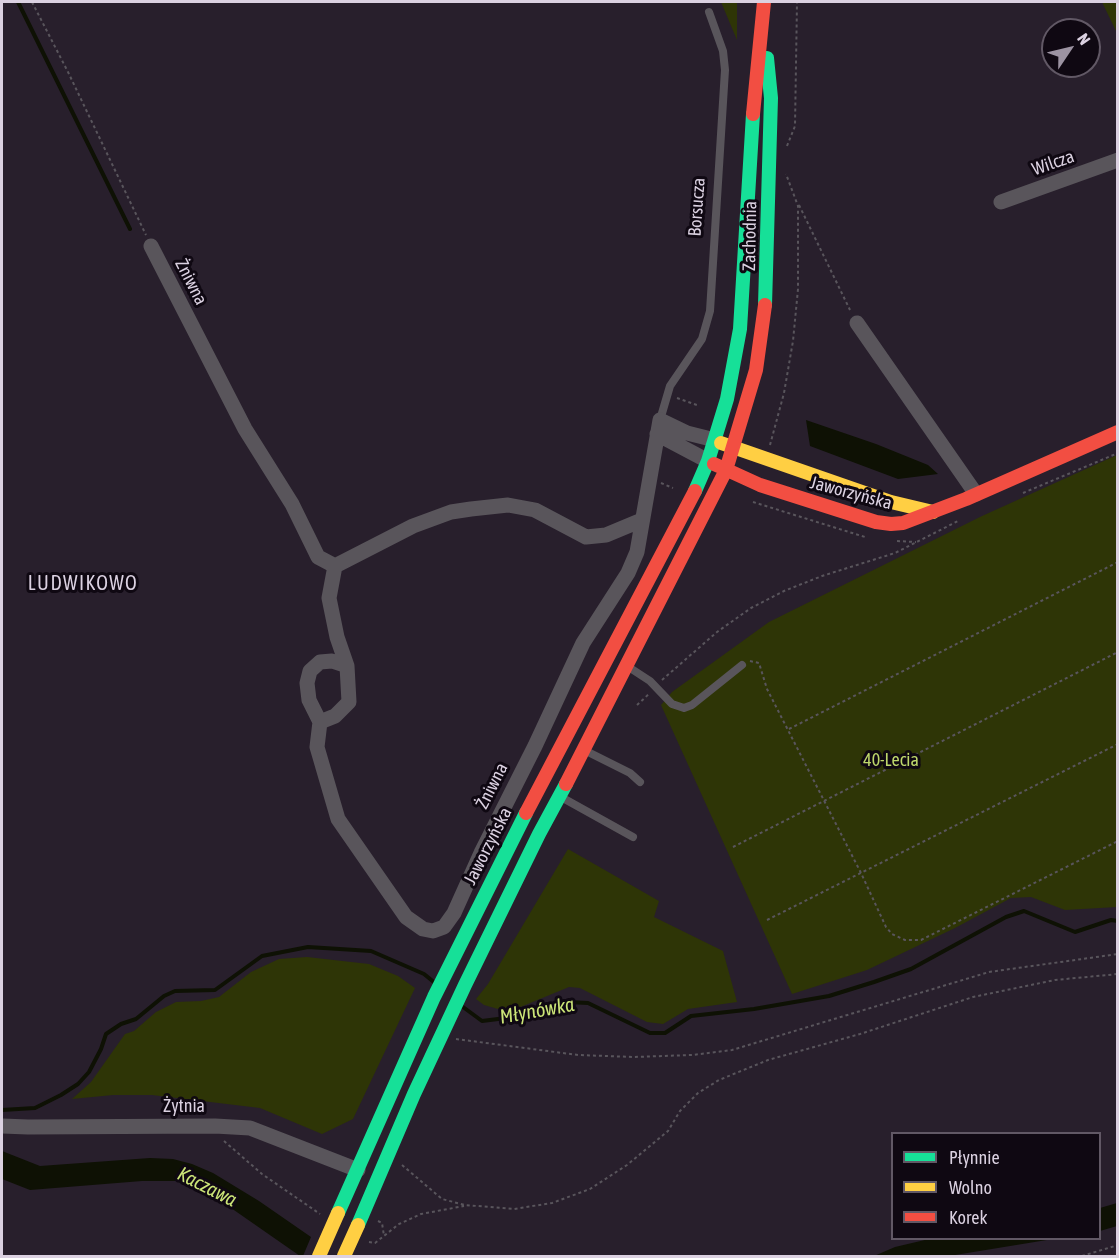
<!DOCTYPE html>
<html>
<head>
<meta charset="utf-8">
<style>
	body { margin:0 }
	#map { position:relative; width:1119px; height:1258px; overflow:hidden; background:#281f2c; font-family:"Asap Condensed",sans-serif }
	canvas { display:block }
	.frame { position:absolute; inset:0; border:3px solid #dbd1e1; pointer-events:none }
	.legend { position:absolute; left:891px; top:1132px; width:210px; height:108px; box-sizing:border-box; background:#0f0812; border:2px solid #615865; margin:0; padding:8px 10px; list-style:none; font-size:18px; color:#dbd1e1 }
	.legend li { display:flex; align-items:center; gap:12px; height:30px }
	.legend b { width:30px; border:2px solid #615865 }
	.north { position:absolute; left:1041px; top:18px; width:60px; height:60px; box-sizing:border-box; background:#0f0812; border:2px solid #615865; border-radius:50%; rotate:55deg; font-size:16px; font-weight:700; line-height:24px; text-align:center; color:#dbd1e1 }
	.north::after { content:''; display:block; margin:auto; width:21px; height:27px; background:#9c93a2; clip-path:polygon(50% 0,100% 100%,50% 72%,0 100%) }
</style>
</head>
<body>
<div id="map">
<canvas width="1119" height="1258"></canvas>
<div class="frame"></div>
<ul class="legend">
<li><b style="height:8px;background:#16e098"></b>Płynnie</li>
<li><b style="height:8px;background:#ffcf43"></b>Wolno</li>
<li><b style="height:8px;background:#f24e42"></b>Korek</li>
</ul>
<div class="north">N</div>
</div>
<script>
const ctx = document.querySelector('canvas').getContext('2d');
ctx.lineJoin = 'round';
function fill(path, color) {
  ctx.fillStyle = color;
  ctx.fill(path, 'evenodd');
}
function poly(rows) {
  const path = new Path2D();
  for (const r of rows) {
    path.moveTo(r[0], r[1]);
    for (let i = 2; i < r.length; i += 2) path.lineTo(r[i], r[i + 1]);
  }
  return path;
}
function trace(path, color, width, dash) {
  ctx.strokeStyle = color;
  ctx.lineWidth = width;
  ctx.lineCap = dash ? 'butt' : 'round';
  ctx.setLineDash(dash || []);
  ctx.stroke(path);
}
function label(font, color, halo, rows, align = 'center') {
  ctx.font = font + ' "Asap Condensed",sans-serif';
  ctx.lineWidth = 6;
  ctx.setLineDash([]);
  ctx.textBaseline = 'middle';
  ctx.strokeStyle = halo;
  ctx.fillStyle = color;
  for (const [text, x, y, turn = 0] of rows) {
    ctx.save();
    ctx.translate(x, y);
    ctx.rotate((+turn || 0) * Math.PI / 180);
    ctx.textAlign = isNaN(turn) ? turn : align;
    if (halo) ctx.strokeText(text, 0, 0);
    ctx.fillText(text, 0, 0);
    ctx.restore();
  }
}
fill(poly([
	[721,2,737,2,737,40],
	[1102,2,1117,2,1117,33,1115,29],
	[1117,455,1117,907,1065,910,1031,897,1011,898,955,928,867,970,792,994,661,705,672,692,769,622,982,516],
	[568,849,659,901,654,917,723,951,737,1002,688,1009,663,1024,647,1022,580,988,569,987,518,1008,498,1009,484,1005,476,999,488,984],
	[307,957,369,964,398,976,415,988,353,1119,322,1134,260,1108,152,1095,113,1095,72,1099,91,1082,125,1034,134,1031,156,1012,176,1002,201,1001,219,997,251,972,279,959]
]), '#2e3506');
fill(poly([
	[806,420,876,444,928,465,938,474,898,479,810,446],
	[2,1151,40,1166,150,1158,173,1159,192,1164,213,1173,259,1201,311,1237,303,1256,300,1256,221,1201,176,1181,142,1181,30,1190,2,1179],
	[1117,1203,1117,1226,1100,1231,1100,1208],
	[929,1239,929,1238,1053,1239,949,1256,874,1256,895,1247]
]), '#0e1104');
trace(poly([
	[18,2,130,229],
	[463,1007,482,1021,514,1017,567,1002,588,1003,650,1033,665,1033,691,1016,754,1009,829,996,874,982,911,969,1006,917,1024,911,1075,932,1111,920,1118,921],
	[2,1110,35,1108,61,1095,78,1084,89,1072,101,1049,106,1034,121,1024,136,1019,164,996,175,991,215,990,262,956,308,947,371,951,424,974,435,983]
]), '#0e1104', 4);
trace(poly([
	[32,2,68,72,146,235],
	[787,146,795,126,797,2],
	[799,205,850,310],
	[677,398,697,405],
	[770,445,784,393,793,341,798,289,798,206,786,174],
	[661,483,673,488],
	[1023,493,1118,453],
	[753,502,865,537],
	[897,541,916,542],
	[750,661,759,663,767,689,861,873,886,927,892,934,905,940,921,940,1118,841],
	[662,680,717,632,751,608,784,591,822,576,895,553,960,520],
	[637,705,650,693],
	[789,729,1118,562],
	[733,847,1118,652],
	[767,920,1118,744],
	[456,1039,578,1055,634,1057,692,1055,732,1050,989,972,1118,954],
	[224,1141,262,1174,320,1214],
	[402,1165,442,1199,465,1205,514,1209,552,1203,590,1189,627,1165,668,1131,680,1111,698,1093,719,1080,768,1060,860,1034,973,997,1055,980,1118,974],
	[378,1221,382,1223,384,1236],
	[369,1242,375,1243,399,1224,421,1214,464,1206],
	[1082,1256,1118,1245]
]), '#59555c', 2, [3, 3]);
trace(poly([
	[660,420,670,386,702,339,710,311,725,70,723,51,709,12],
	[627,666,650,681,672,704,684,708,692,705,742,665],
	[586,751,630,773,640,782],
	[561,797,633,837]
]), '#59555b', 8);
trace(poly([
	[1001,202,1118,160],
	[151,246,245,429,292,504,318,557,335,566],
	[857,323,976,494],
	[657,434,708,461],
	[335,566,413,526,451,512,471,509,508,505,535,510,586,537,606,535,642,520],
	[335,566,329,598,337,637,347,666],
	[320,722,309,700,307,683,310,671,320,662,332,661,347,666,349,702,335,716,320,722,317,747,338,819,406,917,423,929,433,931,444,927,454,913,481,853,535,746,583,643,628,573,637,552,660,420,687,433,715,440],
	[2,1126,28,1127,215,1126,250,1128,358,1170]
]), '#59555b', 15);
trace(poly([
	[765,305,771,98,767,58],
	[695,491,708,461,727,399,740,329,753,114],
	[338,1213,434,997,526,813],
	[358,1225,414,1094,465,985,539,834,566,784]
]), '#16e098', 14);
trace(poly([
	[721,443,891,502,933,512]
]), '#ffcf43', 14);
trace(poly([
	[753,114,764,2],
	[714,464,760,485,876,522,891,524,903,523,966,499,1118,432],
	[566,784,726,470,756,370,765,305],
	[526,813,695,491]
]), '#f24e42', 14);
trace(poly([
	[319,1256,338,1213],
	[344,1256,358,1225]
]), '#ffcf43', 14);
label('18px', '#dbd1e1', '#0f0812', [
	["Wilcza",1053,163,-19],
	["Borsucza",697,207,-86],
	["Zachodnia",750,236,-89],
	["Żniwna",191,282,63],
	["Jaworzyńska",851,493,15],
	["Żniwna",492,786,-63],
	["Jaworzyńska",488,846,-63],
	["Żytnia",184,1106]
]);
label('18px', '#bed76b', '#0f0812', [
	["40-Lecia",891,760]
]);
ctx.letterSpacing = '1.5px';
label('20px', '#dbd1e1', '#0f0812', [
	["LUDWIKOWO",83,584]
]);
ctx.letterSpacing = '0px';
label('italic 20px', '#cce578', '#0f0812', [
	["Młynówka",537,1011,-10],
	["Kaczawa",207,1187,27]
]);
</script>
</body>
</html>
